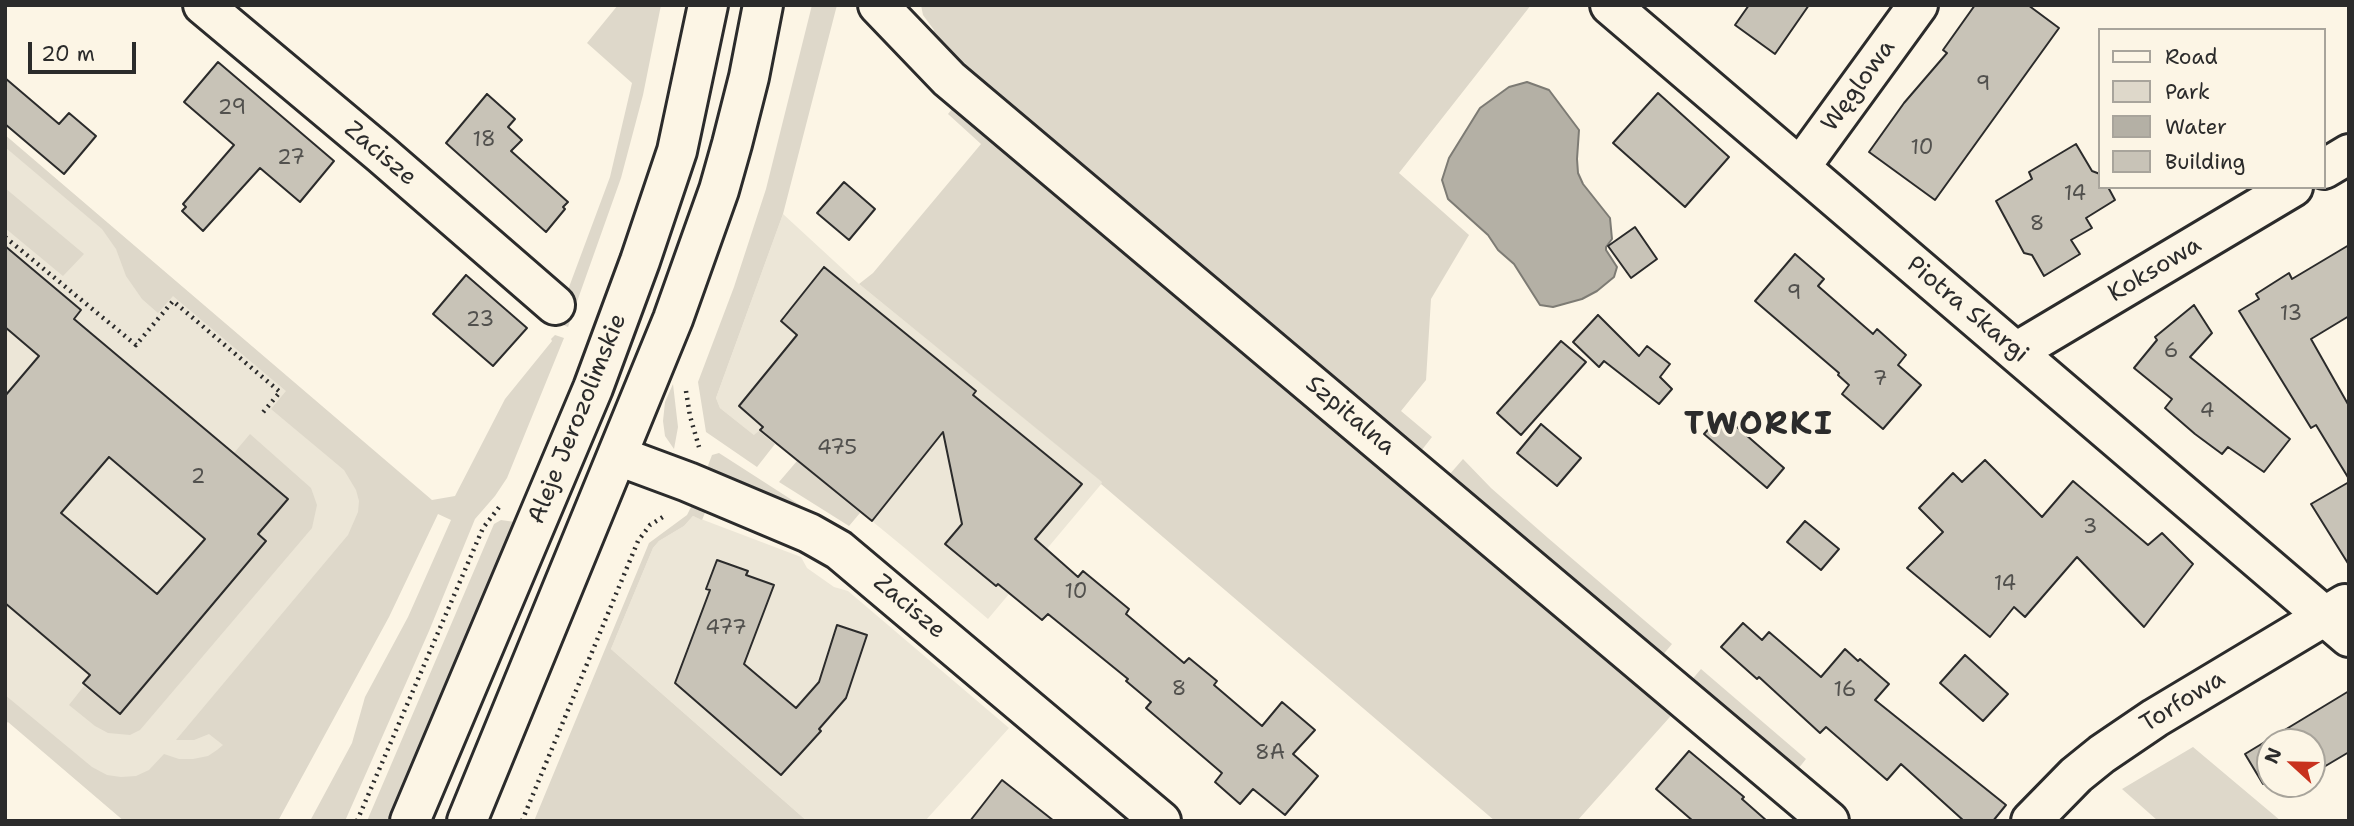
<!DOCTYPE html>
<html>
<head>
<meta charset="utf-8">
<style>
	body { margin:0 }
	#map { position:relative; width:2354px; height:826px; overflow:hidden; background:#fcf5e5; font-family:"Shantell Sans",sans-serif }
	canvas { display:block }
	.frame { position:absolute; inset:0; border:7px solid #2b2b2b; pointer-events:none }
	.legend { position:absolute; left:2098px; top:28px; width:228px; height:161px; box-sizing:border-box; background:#fcf5e5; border:2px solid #a8a49b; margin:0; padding:9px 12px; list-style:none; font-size:21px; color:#2b2b2b }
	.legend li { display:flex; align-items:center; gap:14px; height:35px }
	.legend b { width:35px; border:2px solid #a8a49b }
	.north { position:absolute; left:2256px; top:728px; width:70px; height:70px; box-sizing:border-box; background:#fcf5e5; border:2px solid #a8a49b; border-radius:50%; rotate:292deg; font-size:19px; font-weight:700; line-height:28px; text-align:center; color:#2b2b2b }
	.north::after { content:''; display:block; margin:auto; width:24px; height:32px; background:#c8321e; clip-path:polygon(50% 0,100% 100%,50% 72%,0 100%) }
	.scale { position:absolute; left:28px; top:42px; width:108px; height:32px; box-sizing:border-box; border:4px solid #2b2b2b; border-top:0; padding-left:9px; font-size:21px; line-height:24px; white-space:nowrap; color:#2b2b2b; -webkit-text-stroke:5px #fcf5e5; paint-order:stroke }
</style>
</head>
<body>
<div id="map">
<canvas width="2354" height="826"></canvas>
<div class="frame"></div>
<ul class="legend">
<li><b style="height:9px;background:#fcf5e5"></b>Road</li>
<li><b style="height:19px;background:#ded8ca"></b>Park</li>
<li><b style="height:19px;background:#b4b0a5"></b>Water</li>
<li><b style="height:19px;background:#c8c3b7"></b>Building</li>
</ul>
<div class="north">N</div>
<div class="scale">20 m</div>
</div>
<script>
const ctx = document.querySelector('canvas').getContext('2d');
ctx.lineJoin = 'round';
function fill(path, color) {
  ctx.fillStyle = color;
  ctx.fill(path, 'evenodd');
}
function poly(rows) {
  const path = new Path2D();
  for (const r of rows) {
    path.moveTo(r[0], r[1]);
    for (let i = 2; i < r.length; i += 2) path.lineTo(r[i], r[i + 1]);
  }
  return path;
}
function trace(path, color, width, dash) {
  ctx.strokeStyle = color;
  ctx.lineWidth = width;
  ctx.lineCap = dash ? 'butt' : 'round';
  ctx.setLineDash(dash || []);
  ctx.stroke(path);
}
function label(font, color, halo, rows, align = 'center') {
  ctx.font = font + ' "Shantell Sans",sans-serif';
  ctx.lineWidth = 6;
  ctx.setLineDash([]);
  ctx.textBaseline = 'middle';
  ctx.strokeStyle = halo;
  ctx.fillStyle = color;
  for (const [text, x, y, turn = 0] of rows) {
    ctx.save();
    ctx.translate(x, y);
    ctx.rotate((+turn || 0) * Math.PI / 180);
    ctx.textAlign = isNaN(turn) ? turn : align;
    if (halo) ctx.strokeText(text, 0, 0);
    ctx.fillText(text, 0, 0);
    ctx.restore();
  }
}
fill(poly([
	[5,135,430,499,262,821,124,821,5,719],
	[783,214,859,284,1103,482,988,619,906,549,761,430,755,436,720,408,716,398],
	[693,516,801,557,807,568,834,587,848,591,1009,728,925,821,807,821,611,649,653,548,659,541,684,526]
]), '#ece6d7');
fill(poly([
	[618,5,661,5,643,95,621,178,568,327,556,322,610,177,632,83,587,43],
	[812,5,837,5,783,214,716,398,720,408,754,435,759,431,775,444,757,467,706,432,698,382,734,287,766,189],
	[921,5,1531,5,1399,173,1469,235,1431,299,1426,380,1401,411,1432,437,1414,460,926,40,934,30,923,15],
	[960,99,1677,709,1577,821,1495,821,1101,484,1102,482,859,284,873,273,981,144,948,114],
	[5,135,432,500,455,496,505,399,552,341,551,339,555,335,564,338,507,478,495,496,475,519,429,631,345,821,310,821,352,743,365,697,408,617,451,520,438,514,389,617,278,821,124,821,8,722,5,724,5,695,92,767,107,775,121,777,136,776,149,770,164,754,179,759,193,759,208,756,217,750,223,745,209,734,194,740,176,740,348,535,358,512,359,501,356,490,344,470,271,409,286,391,173,296,158,313,142,299,126,276,116,249,102,229,5,147],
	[5,188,84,254,63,276,5,228],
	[673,384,678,427,674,449,665,436,663,421,665,402],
	[250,434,311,488,317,505,312,528,140,730,130,735,108,733,95,726,69,705,84,686,120,715,267,542,259,534,288,499,234,453],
	[719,453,820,518,706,471,712,455],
	[1463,459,1491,488,1548,538,1672,644,1656,663,1442,483],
	[797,461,860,513,849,526,779,482],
	[693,503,707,508,702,520,693,516,684,526,659,541,653,548,611,649,807,821,534,821,649,543,687,515],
	[501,520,515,522,394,805,387,821,367,821,494,524],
	[1701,669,1806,759,1794,774,1690,682],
	[2193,747,2281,821,2158,821,2122,789]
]), '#ded8ca');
const water = poly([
	[1527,82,1549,90,1579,130,1577,159,1578,173,1583,184,1610,218,1612,239,1606,247,1606,250,1617,267,1614,277,1597,291,1582,299,1553,307,1540,305,1514,264,1498,250,1488,235,1448,199,1442,180,1449,158,1480,108,1509,87,1527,82]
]);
fill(water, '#b4b0a5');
trace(water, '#7d7b74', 2);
const building = poly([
	[1749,5,1809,5,1775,54,1735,25,1749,5],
	[1975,5,2028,5,2059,28,1935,200,1869,152,1904,103,1947,53,1943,50,1975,5],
	[218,62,334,161,300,202,260,168,203,231,182,211,186,207,183,204,234,145,184,102,218,62],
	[5,78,59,124,69,113,96,136,64,174,5,124,5,78],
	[1658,93,1729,157,1685,207,1613,143,1658,93],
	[487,94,515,119,508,127,522,140,511,151,568,202,563,207,565,209,546,232,446,143,487,94],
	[2076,144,2092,171,2100,174,2100,187,2108,187,2115,200,2086,218,2092,228,2071,240,2080,254,2044,276,2032,255,2024,253,1996,201,2032,179,2029,172,2076,144],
	[844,182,875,209,849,240,817,213,844,182],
	[1635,227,1657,259,1631,278,1608,246,1635,227],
	[2349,245,2349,316,2311,339,2349,406,2349,479,2316,425,2311,428,2239,311,2259,299,2256,294,2289,273,2292,279,2349,245],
	[5,246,81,310,74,319,288,499,258,534,266,541,120,714,83,683,90,675,5,603,5,396,39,356,5,327,5,246],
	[109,457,205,539,157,594,61,513,109,457],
	[1795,254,1824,279,1818,286,1873,334,1877,329,1906,355,1898,365,1921,385,1883,429,1842,394,1849,385,1838,375,1839,373,1755,301,1795,254],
	[824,267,976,391,973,395,1082,484,1035,539,1078,577,1083,571,1129,609,1126,614,1184,663,1189,658,1217,681,1214,685,1262,726,1282,702,1315,730,1293,754,1318,776,1285,815,1253,789,1240,804,1215,782,1222,773,1146,708,1151,702,1126,681,1128,679,1048,614,1042,620,998,584,996,586,945,544,962,524,943,432,872,521,760,430,763,427,739,406,797,335,781,321,824,267],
	[466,275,527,328,493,366,433,314,466,275],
	[2194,305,2212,333,2190,357,2290,439,2264,472,2228,447,2222,454,2195,434,2165,408,2172,399,2134,368,2157,340,2155,337,2194,305],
	[1598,315,1639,356,1647,346,1670,364,1660,377,1672,389,1659,404,1604,361,1599,367,1573,342,1598,315],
	[1561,341,1586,362,1521,435,1497,413,1561,341],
	[1722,414,1784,468,1767,488,1704,434,1722,414],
	[1541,424,1581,458,1557,486,1517,453,1541,424],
	[1985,460,2042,517,2073,481,2148,545,2162,533,2193,564,2144,627,2077,557,2025,617,2014,607,1990,637,1907,568,1943,532,1919,508,1953,473,1962,482,1985,460],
	[2349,482,2349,565,2311,504,2349,482],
	[1805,521,1839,549,1821,570,1787,542,1805,521],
	[717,560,748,571,746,575,774,585,744,664,796,708,819,682,837,625,867,635,846,698,819,729,821,731,781,775,675,683,710,590,706,589,717,560],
	[1743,623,1762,640,1769,632,1821,677,1845,649,1858,661,1860,659,1889,684,1875,700,2006,805,1993,821,1964,821,1901,764,1887,780,1826,727,1820,733,1759,677,1757,679,1721,647,1743,623],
	[1965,655,2008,694,1983,721,1940,683,1965,655],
	[2349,691,2349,752,2312,774,2312,742,2270,742,2270,779,2263,784,2245,754,2349,691],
	[1689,751,1744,797,1742,799,1767,821,1693,821,1656,789,1689,751],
	[1002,780,1054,821,970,821,1002,780]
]);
fill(building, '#c8c3b7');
trace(building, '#2b2b2b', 2);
const street = poly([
	[203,5,381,154,555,305],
	[878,5,949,79,1829,821],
	[1610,5,2349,637],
	[1801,166,1918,5],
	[2324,169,2349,154],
	[2016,352,2293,187],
	[618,456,688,482,809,533,839,550,1161,821],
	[2031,821,2076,775,2102,754,2155,718,2345,604]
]);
const secondary = poly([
	[410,821,593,388,640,261,677,151,708,5],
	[467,821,673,319,719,190,732,144,749,77,763,5]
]);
trace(street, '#2b2b2b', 44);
trace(secondary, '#2b2b2b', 44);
trace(poly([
	[5,237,136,345,173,301,280,392,260,416],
	[686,391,690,416,699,447],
	[357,821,483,528,500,506],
	[522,821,638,541,650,525,666,515]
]), '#2b2b2b', 4.5, [2, 5]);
trace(street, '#fcf5e5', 38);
trace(secondary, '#fcf5e5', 38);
label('21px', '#52514e', null, [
	["9",1983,85],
	["29",232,109],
	["18",484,141],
	["10",1922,149],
	["27",291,159],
	["14",2075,195],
	["8",2037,225],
	["9",1794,294],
	["13",2291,315],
	["23",480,321],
	["6",2171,352],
	["7",1880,380],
	["4",2207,412],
	["475",837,449],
	["2",198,478],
	["3",2090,528],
	["14",2005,585],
	["10",1076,593],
	["477",726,629],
	["8",1179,690],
	["16",1845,691],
	["8A",1270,754]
]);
label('24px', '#2b2b2b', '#fcf5e5', [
	["Węglowa",1859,86,-54],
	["Zacisze",380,154,40],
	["Koksowa",2155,270,-31],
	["Piotra Skargi",1967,310,40],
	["Szpitalna",1350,416,40],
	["Aleje Jerozolimskie",578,419,-68],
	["Zacisze",909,607,40],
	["Torfowa",2183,702,-32]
]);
ctx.letterSpacing = '2px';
label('bold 32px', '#2b2b2b', '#fcf5e5', [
	["TWORKI",1759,426]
]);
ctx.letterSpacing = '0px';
</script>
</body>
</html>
